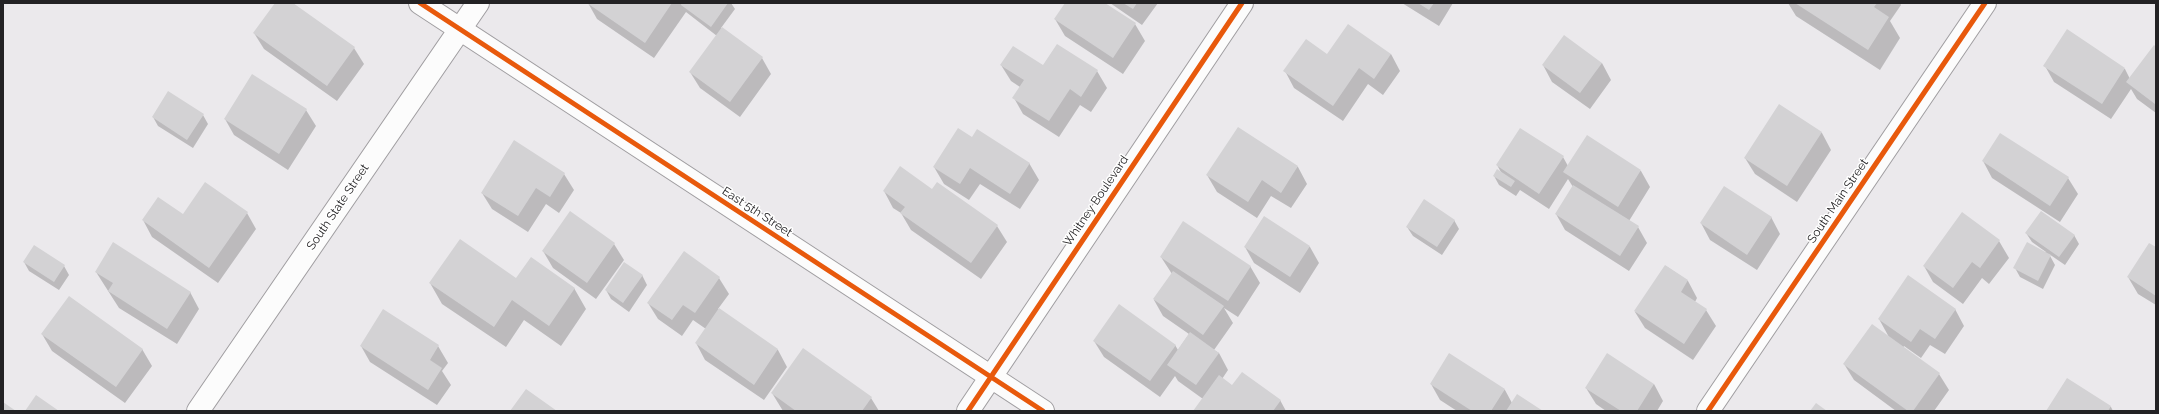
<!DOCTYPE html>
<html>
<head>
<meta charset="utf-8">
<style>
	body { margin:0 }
	#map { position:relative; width:2159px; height:414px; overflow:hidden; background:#ebe9ec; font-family:Raleway,sans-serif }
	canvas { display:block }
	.frame { position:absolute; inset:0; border:4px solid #232224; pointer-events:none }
</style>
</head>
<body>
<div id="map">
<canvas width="2159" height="414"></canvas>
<div class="frame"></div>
</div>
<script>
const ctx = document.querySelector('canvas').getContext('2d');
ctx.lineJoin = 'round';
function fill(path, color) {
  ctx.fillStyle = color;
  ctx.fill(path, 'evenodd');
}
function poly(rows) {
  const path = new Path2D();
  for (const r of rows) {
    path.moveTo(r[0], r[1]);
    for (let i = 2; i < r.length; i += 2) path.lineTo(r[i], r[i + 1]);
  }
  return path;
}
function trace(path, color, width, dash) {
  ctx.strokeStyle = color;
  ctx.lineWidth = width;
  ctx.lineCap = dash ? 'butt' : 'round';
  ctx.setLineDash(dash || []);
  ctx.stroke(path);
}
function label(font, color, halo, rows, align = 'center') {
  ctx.font = font + ' Raleway,sans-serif';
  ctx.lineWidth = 3;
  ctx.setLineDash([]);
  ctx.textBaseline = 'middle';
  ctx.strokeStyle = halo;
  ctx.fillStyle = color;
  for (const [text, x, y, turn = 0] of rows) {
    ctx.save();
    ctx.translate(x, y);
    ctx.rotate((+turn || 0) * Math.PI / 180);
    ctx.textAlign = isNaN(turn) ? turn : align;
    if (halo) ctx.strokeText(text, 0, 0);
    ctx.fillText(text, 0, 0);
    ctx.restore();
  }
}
fill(poly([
	[276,3,291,3,354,48,364,64,337,101,264,49,254,33],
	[588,3,681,3,682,5,684,3,731,3,735,9,721,28,762,58,771,74,740,117,700,88,690,72,717,36,686,12,654,58,597,19],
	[1066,3,1103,3,1135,24,1145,41,1123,74,1065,36,1055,19],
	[1110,3,1158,3,1142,25],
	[1402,3,1453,3,1439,26],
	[1788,3,1900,3,1901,5,1890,21,1900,38,1880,70,1796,16],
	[1057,45,1097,71,1107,88,1091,112,1080,105,1059,137,1023,114,1014,98,1020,87,1011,81,1001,65,1043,66],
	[2154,46,2156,48,2156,113,2137,99,2131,89,2111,119,2054,82,2045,66,2125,69,2130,79],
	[1391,54,1400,71,1383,95,1368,84,1343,121,1294,88,1285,71,1328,56],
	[1602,63,1611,80,1590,109,1552,82,1543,65],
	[1780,106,1822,133,1831,150,1797,202,1755,174,1745,158],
	[306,110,316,126,288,170,234,135,225,119],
	[203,115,208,124,193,148,158,126,153,117],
	[1238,128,1298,167,1307,184,1291,208,1271,196,1257,218,1217,192,1207,175],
	[972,138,1029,163,1039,180,1020,209,980,184,969,200,944,184,934,167],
	[1563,157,1568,166,1641,171,1650,187,1629,221,1638,227,1647,243,1629,271,1565,230,1556,214,1573,187,1568,179,1549,209,1520,190,1516,196,1499,185,1494,176,1502,174,1497,165],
	[1983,161,2068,178,2078,194,2060,222,1992,178],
	[564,174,574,190,559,213,546,204,528,232,492,209,482,193],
	[933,190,997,226,1007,242,981,279,911,230,901,213,893,208,884,191],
	[247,213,256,229,218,283,152,237,143,220,183,215],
	[1962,214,1999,241,2009,258,1989,284,1982,278,1963,304,1933,282,1924,266],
	[1264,217,1310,247,1319,263,1300,293,1254,263,1245,247],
	[1771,217,1780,234,1757,270,1710,240,1701,223],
	[1454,220,1459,229,1442,255,1413,236,1407,227],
	[2026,233,2074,235,2079,244,2065,265,2049,254,2055,265,2043,289,2020,277,2015,268,2046,252,2032,242],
	[614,244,624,260,596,299,553,268,543,251],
	[2156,248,2156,305,2138,294,2128,277],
	[1161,257,1250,266,1260,283,1238,317,1224,308,1233,323,1214,350,1219,353,1228,370,1222,379,1233,387,1280,400,1286,411,1195,411,1203,399,1178,381,1175,376,1160,397,1104,357,1094,341,1175,345,1178,350,1189,334,1163,316,1154,300,1172,274],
	[24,262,64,266,69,275,59,290,29,271],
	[1666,266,1688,281,1697,298,1695,302,1706,310,1716,326,1693,360,1645,328,1635,312],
	[96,272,190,292,199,309,177,344,119,308],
	[642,275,647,285,629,312,611,299,606,290],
	[719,278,729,294,718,309,778,350,787,367,764,400,705,360,696,343,706,329,693,320,682,336,658,319,648,303],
	[517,279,574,288,586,309,561,346,524,320,506,347,442,304,430,283],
	[1955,309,1964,326,1945,354,1930,345,1921,358,1904,346,1903,348,1939,374,1949,390,1934,411,1896,411,1854,380,1844,364,1890,339,1879,319],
	[42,334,142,349,152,366,125,403,52,351],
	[361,346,438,346,448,363,442,371,451,385,437,405,370,362],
	[1449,354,1505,390,1512,403,1541,411,1457,411,1440,400,1431,384],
	[2067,379,2111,407,2113,411,2047,411],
	[1654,384,1663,401,1657,411,1606,411,1596,404,1586,388],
	[772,393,871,398,879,411,783,411]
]), '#0003');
fill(poly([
	[275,3,293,3,355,47,327,86,253,33],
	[587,3,672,3,645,43],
	[682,3,728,3,711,27,681,5],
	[1065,3,1105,3,1136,23,1113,58,1054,19],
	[1123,3,1137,3,1133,9],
	[1418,3,1434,3,1429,10],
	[1795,3,1877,3,1874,7,1889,17,1868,50],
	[1348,24,1391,54,1374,79,1359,68,1333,106,1283,71,1306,39,1327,54],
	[722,27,763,57,730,102,689,72],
	[2067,29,2125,68,2102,104,2043,66],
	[1564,35,1602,63,1580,93,1542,65],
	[1057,44,1098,70,1081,97,1070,89,1049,121,1012,98,1024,80,1000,65,1013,46,1043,65],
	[2154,45,2156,47,2155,104,2126,82],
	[252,74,307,109,279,154,224,119],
	[168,91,204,114,187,140,152,117],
	[1779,104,1822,132,1787,186,1744,158],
	[1238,127,1298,166,1281,193,1262,180,1248,202,1206,175],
	[958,128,972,137,977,129,1030,163,1010,194,970,168,960,184,933,167],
	[1520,128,1564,156,1539,194,1496,165],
	[2000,133,2069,177,2050,206,1982,161],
	[1587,135,1641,170,1618,207,1563,172],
	[514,140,565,173,550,197,536,188,518,216,481,193],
	[900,166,932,189,937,182,998,225,971,263,900,213,905,207,883,191],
	[1497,169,1515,181,1511,187,1493,176],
	[205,182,248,212,209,268,142,220,158,197,183,214],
	[1573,185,1639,226,1620,256,1555,214],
	[1724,186,1772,217,1747,255,1700,223],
	[1424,199,1455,220,1437,247,1406,227],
	[570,211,615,243,587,283,542,251],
	[2041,211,2075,235,2059,257,2025,233],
	[1962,212,2000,240,1980,268,1972,262,1953,288,1923,266],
	[1264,216,1310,246,1290,277,1244,247],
	[1183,221,1251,266,1228,301,1160,257],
	[460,239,516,278,531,257,575,288,549,326,512,300,494,327,429,283],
	[113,242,191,292,167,329,108,291,113,283,95,272],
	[2027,242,2051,255,2038,281,2013,268],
	[2149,243,2156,247,2156,296,2127,277],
	[34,245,65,265,54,282,23,262],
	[684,251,720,277,695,313,683,305,672,320,647,303],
	[624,262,643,275,623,303,605,290],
	[1665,265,1688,280,1681,292,1707,309,1684,344,1634,311],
	[1173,271,1224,306,1203,335,1153,299],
	[1908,275,1956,309,1935,339,1920,329,1911,342,1878,319],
	[69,296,143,349,116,387,41,334],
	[1119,304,1176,345,1150,381,1093,341],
	[719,308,778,349,754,385,695,343],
	[383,309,439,345,430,360,442,368,428,390,360,346],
	[1872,324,1940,373,1913,411,1908,411,1843,364],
	[1190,332,1219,353,1196,385,1167,365],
	[803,348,872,397,862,411,796,411,771,393],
	[1449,353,1505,389,1491,411,1472,411,1430,384],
	[1607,353,1654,384,1637,411,1621,411,1585,388],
	[1242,372,1281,400,1273,411,1193,411,1219,375,1232,385],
	[2067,378,2111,406,2108,411,2046,411],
	[526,389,557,411,510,411],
	[1517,394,1543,411,1506,411],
	[36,395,59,411,25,411],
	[3,402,16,411,3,411],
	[1816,403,1827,411,1810,411]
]), '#d3d2d4');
const street = poly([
	[420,3,1043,411],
	[968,411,1242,3],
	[1708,411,1985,3]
]);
const secondary = poly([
	[198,411,478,3]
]);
trace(street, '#a09ea1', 24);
trace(secondary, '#a09ea1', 24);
trace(street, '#fcfcfc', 22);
trace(secondary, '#fcfcfc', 22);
trace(poly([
	[420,3,1043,411],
	[968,411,1242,3],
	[1708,411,1985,3]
]), '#e8590c', 5);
label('12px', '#232224', '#fff', [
	["Whitney Boulevard",1096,201,-56],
	["South Main Street",1838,201,-56],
	["South State Street",338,207,-56],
	["East 5th Street",757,212,33]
]);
</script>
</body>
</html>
